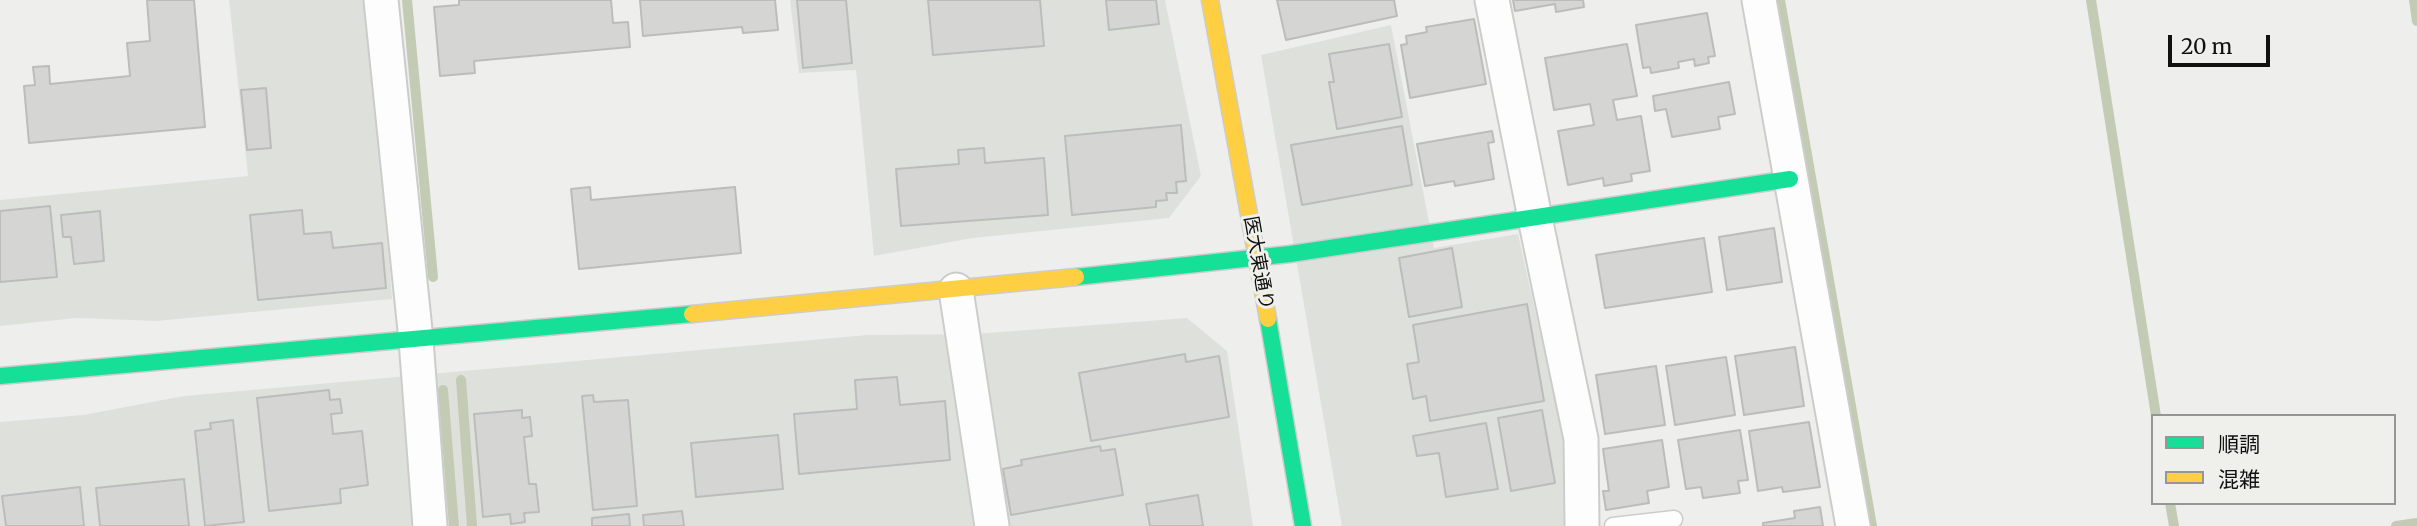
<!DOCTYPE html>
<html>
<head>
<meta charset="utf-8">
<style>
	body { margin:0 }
	#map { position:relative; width:2417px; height:526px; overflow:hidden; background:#eeefed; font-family:Merriweather,"Noto Sans JP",serif }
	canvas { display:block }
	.legend { position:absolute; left:2151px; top:414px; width:245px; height:91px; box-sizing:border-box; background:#eff0ec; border:2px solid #969794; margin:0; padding:9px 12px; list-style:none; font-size:21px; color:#111110 }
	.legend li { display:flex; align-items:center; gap:14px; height:35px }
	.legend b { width:35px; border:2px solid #969794 }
	.scale { position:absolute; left:2168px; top:35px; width:102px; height:32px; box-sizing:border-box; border:4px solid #111110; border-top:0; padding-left:9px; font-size:21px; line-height:24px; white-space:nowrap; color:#111110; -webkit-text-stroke:5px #eff0ec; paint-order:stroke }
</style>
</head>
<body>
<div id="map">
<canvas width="2417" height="526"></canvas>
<ul class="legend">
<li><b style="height:9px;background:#16e098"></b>順調</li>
<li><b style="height:9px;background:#ffcf43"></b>混雑</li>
</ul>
<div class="scale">20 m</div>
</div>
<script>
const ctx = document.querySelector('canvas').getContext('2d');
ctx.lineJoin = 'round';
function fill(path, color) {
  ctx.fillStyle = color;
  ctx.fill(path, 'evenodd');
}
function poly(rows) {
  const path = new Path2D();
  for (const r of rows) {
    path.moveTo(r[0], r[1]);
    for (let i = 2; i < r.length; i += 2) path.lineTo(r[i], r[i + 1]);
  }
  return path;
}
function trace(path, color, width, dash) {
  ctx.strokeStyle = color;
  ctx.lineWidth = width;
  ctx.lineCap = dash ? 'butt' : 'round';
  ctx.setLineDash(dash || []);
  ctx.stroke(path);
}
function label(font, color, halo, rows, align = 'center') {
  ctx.font = font + ' Merriweather,"Noto Sans JP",serif';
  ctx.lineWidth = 6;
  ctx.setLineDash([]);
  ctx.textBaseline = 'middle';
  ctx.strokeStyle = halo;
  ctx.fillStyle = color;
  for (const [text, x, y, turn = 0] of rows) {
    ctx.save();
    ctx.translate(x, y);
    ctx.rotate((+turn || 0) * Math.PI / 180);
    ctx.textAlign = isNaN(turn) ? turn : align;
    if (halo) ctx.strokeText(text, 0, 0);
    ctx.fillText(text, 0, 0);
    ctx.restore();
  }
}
fill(poly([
	[229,0,370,0,392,299,156,321,76,318,0,326,0,200,248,176],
	[790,0,1165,0,1201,176,1169,218,973,238,874,256,856,70,799,73],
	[1391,25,1434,248,1518,234,1570,466,1569,526,1342,526,1261,55],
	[1187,318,1227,351,1253,526,0,526,0,422,83,415,184,396,867,335,974,334]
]), '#dee1db');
trace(poly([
	[407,0,433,277],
	[1780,0,1872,526],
	[2091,0,2156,416],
	[2414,0,2417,21],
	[461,380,472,526],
	[443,390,454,526],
	[2170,503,2174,526],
	[2396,526,2417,523]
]), '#c3cbb4', 10);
const building = poly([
	[147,0,194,0,205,127,29,143,24,86,35,85,33,67,49,66,50,84,130,76,127,43,150,41,147,0],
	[459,0,611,0,613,23,628,22,630,47,474,61,475,73,440,76,434,7,459,5,459,0],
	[640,0,775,0,778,30,743,33,742,27,643,36,640,0],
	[797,0,846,0,852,63,803,68,797,0],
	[928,0,1040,0,1044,46,933,55,928,0],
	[1106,0,1156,0,1159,24,1109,30,1106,0],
	[1277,0,1394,0,1397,16,1286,40,1277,0],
	[1513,0,1583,0,1584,7,1556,12,1555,4,1515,11,1513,0],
	[1707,13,1715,56,1708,57,1709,63,1695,66,1694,59,1678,62,1679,68,1651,73,1650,67,1643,68,1636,25,1707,13],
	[1474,19,1486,84,1410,98,1401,45,1407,44,1406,36,1427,32,1426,27,1474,19],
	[1389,44,1402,117,1337,129,1329,82,1334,82,1329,54,1389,44],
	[1627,44,1637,96,1613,100,1617,120,1641,116,1650,171,1631,174,1632,181,1604,186,1603,178,1568,185,1558,131,1594,125,1590,104,1554,110,1545,58,1627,44],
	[1729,82,1735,114,1718,117,1720,129,1672,137,1666,109,1655,111,1653,96,1729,82],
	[266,88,271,148,247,150,241,90,266,88],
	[1181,125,1186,181,1176,182,1177,193,1166,193,1167,200,1156,201,1156,207,1072,215,1065,136,1181,125],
	[1402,126,1412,185,1302,205,1291,145,1402,126],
	[1492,131,1494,142,1488,143,1494,179,1455,186,1454,181,1425,186,1417,144,1492,131],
	[984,148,985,163,1044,158,1048,215,901,226,896,169,959,164,958,150,984,148],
	[590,187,591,200,735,187,741,253,579,269,571,189,590,187],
	[50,206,57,277,0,282,0,211,50,206],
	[302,210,304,234,331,232,333,248,382,243,386,288,258,300,250,215,302,210],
	[100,211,104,261,74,264,71,237,63,237,61,215,100,211],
	[1774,228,1782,282,1727,290,1719,237,1774,228],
	[1704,238,1712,292,1605,308,1596,255,1704,238],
	[1452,248,1462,307,1409,317,1399,258,1452,248],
	[1527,304,1544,401,1430,421,1426,396,1413,399,1407,364,1419,362,1413,325,1527,304],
	[1795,347,1804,406,1744,415,1735,356,1795,347],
	[1185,354,1186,362,1219,356,1229,417,1091,441,1079,373,1185,354],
	[1726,357,1735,415,1675,425,1666,366,1726,357],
	[1656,366,1665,425,1605,434,1596,375,1656,366],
	[897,377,900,405,945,401,950,460,799,474,794,414,857,409,855,380,897,377],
	[329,390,330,400,340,399,342,413,331,414,333,434,362,431,368,485,340,489,341,503,269,511,257,398,329,390],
	[593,395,594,402,628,400,637,506,593,510,582,396,593,395],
	[522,410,522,418,530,417,532,436,524,437,529,484,536,484,539,512,524,513,525,522,511,524,510,514,483,517,474,414,522,410],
	[1542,410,1555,483,1511,491,1498,418,1542,410],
	[233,420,244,522,205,526,195,431,211,429,210,423,233,420],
	[1809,422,1820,487,1783,492,1782,487,1758,491,1749,431,1809,422],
	[1486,423,1498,489,1446,497,1439,453,1417,456,1413,436,1486,423],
	[1740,430,1748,480,1738,481,1740,493,1703,498,1701,487,1686,489,1678,440,1740,430],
	[778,435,783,489,696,497,691,443,778,435],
	[1662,440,1669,487,1647,491,1649,503,1606,510,1603,491,1609,491,1603,449,1662,440],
	[1100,446,1101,451,1115,449,1123,495,1011,515,1003,469,1022,465,1021,460,1100,446],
	[184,479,189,526,100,526,96,488,184,479],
	[80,487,84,526,6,526,2,496,80,487],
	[1198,495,1203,526,1150,526,1146,504,1198,495],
	[1820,507,1823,526,1763,526,1763,523,1795,518,1794,511,1820,507],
	[682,511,684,526,644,526,643,515,682,511],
	[629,514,630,526,592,526,592,518,629,514]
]);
fill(building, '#d5d6d4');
trace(building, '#bcbdbb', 2);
const lane = poly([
	[1613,526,1674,519]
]);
const street = poly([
	[381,0,416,340,430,526],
	[1492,0,1535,218,1581,439,1582,526],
	[1759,0,1853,526],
	[956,290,992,526]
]);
const fast = poly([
	[1076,277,1290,254,1790,179],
	[1268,319,1303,526],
	[0,376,692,314]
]);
const slow = poly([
	[1210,0,1268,319],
	[692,314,1076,277]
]);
trace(lane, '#cccdcb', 19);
trace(street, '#cccdcb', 37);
trace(fast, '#cccdcb', 19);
trace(slow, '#cccdcb', 19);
trace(lane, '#fcfdfc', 16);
trace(street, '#fcfdfc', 33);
trace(fast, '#16e098', 16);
trace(slow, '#ffcf43', 16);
label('19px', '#111110', '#eff0ec', [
	["医大東通り",1258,263,80]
]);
</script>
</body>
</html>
